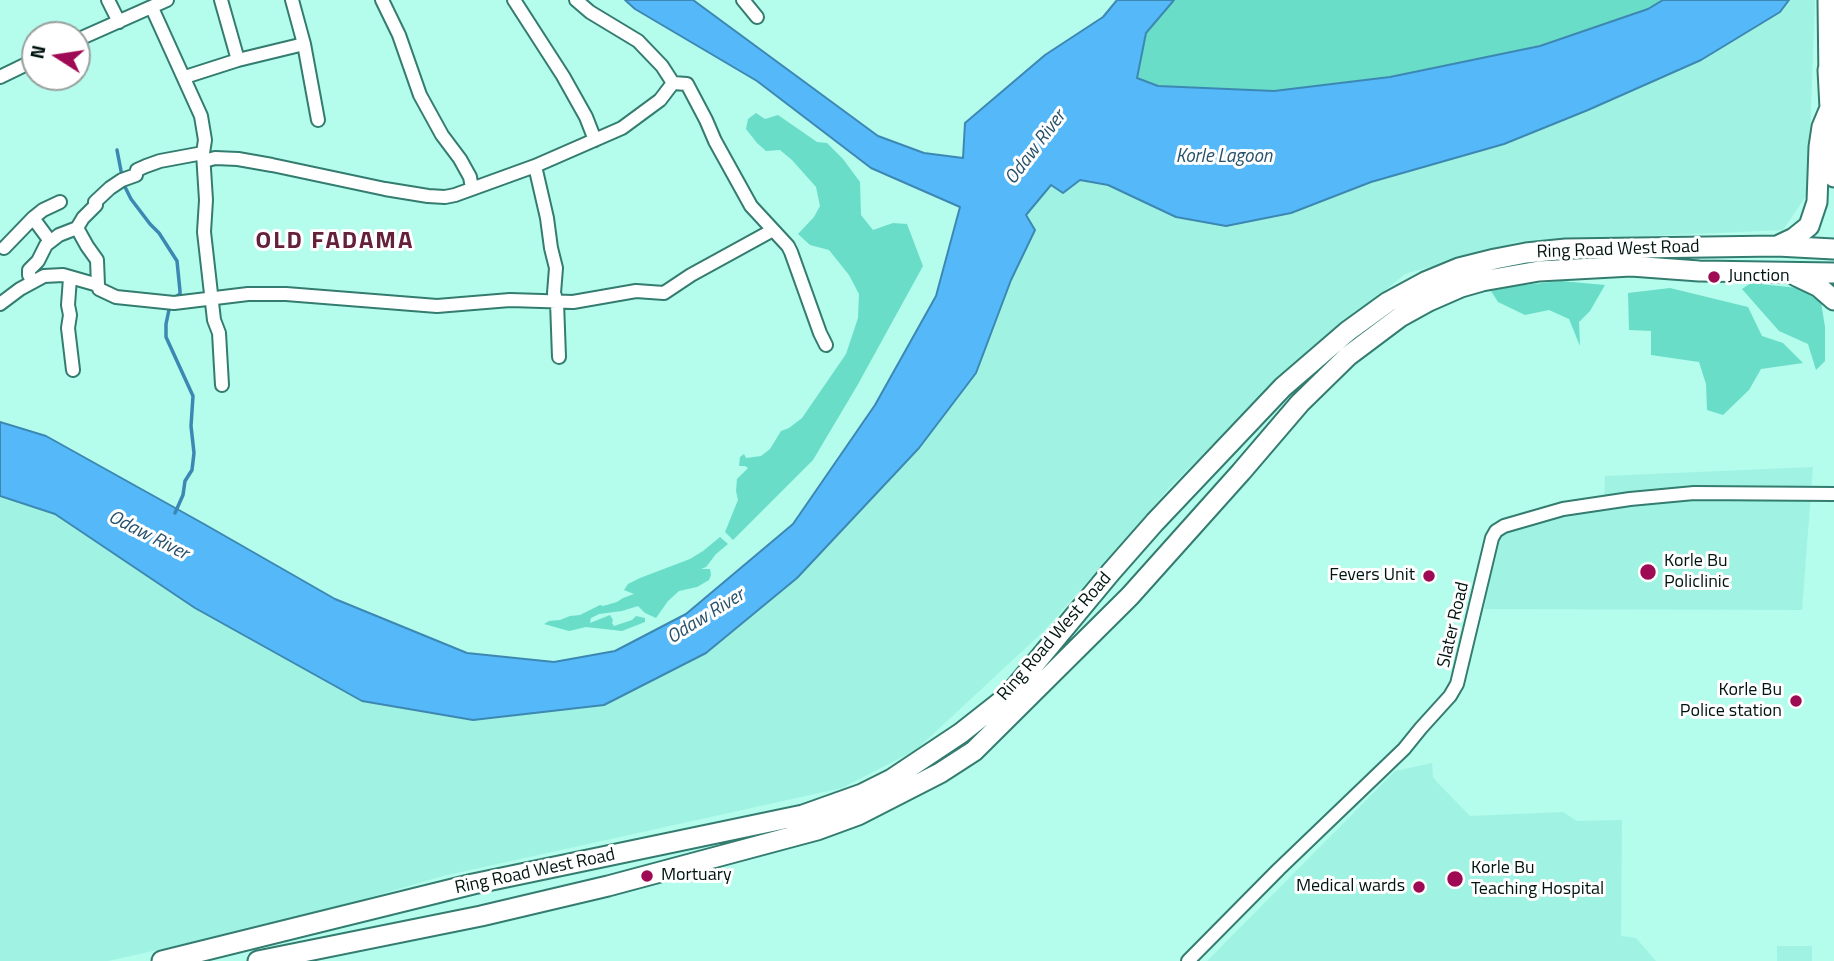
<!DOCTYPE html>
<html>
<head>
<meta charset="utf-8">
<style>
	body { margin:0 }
	#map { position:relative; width:1834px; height:961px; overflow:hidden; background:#b4fcec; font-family:"Titillium Web",sans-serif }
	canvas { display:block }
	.north { position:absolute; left:21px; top:21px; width:70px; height:70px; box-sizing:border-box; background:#fff; border:2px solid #99a19f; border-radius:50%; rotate:282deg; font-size:19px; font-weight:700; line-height:28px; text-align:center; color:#001410 }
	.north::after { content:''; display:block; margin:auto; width:24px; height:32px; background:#9e0a54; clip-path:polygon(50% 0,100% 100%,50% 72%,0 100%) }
</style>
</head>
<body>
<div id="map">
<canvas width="1834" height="961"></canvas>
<div class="north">N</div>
</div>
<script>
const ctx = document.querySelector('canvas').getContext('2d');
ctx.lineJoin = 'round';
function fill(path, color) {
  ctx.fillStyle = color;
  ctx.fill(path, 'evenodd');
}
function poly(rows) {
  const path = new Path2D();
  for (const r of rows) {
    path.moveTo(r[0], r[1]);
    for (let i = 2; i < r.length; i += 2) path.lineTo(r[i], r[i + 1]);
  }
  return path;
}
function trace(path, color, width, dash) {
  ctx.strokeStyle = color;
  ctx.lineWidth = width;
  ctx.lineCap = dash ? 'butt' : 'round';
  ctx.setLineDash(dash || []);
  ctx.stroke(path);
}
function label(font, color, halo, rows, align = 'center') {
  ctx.font = font + ' "Titillium Web",sans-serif';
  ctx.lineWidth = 6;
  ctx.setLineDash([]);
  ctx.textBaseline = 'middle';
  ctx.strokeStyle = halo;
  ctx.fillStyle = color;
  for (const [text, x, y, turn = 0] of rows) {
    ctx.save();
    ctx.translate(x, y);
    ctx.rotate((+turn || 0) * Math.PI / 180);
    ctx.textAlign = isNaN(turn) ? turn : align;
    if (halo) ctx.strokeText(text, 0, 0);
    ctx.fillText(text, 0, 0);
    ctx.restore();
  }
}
fill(poly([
	[1789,0,1815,0,1808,193,1783,230,1517,242,1405,274,1295,363,1171,486,1044,631,916,750,842,788,443,876,289,921,108,961,0,961,0,496,55,514,195,608,362,701,706,653,797,578,919,448,1011,280,1035,230,1026,216,1051,184,1080,180,1108,186,1176,217,1226,226,1291,213,1371,182,1504,144,1588,110,1701,60,1780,12],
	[1813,467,1802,610,1484,609,1497,535,1558,508,1604,504,1605,476],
	[1432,763,1433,777,1437,782,1470,816,1563,812,1577,821,1622,820,1621,936,1636,938,1656,961,1207,961,1395,771],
	[1777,946,1812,946,1812,961,1777,961]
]), '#a0f3e2');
fill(poly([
	[1174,0,1663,0,1648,9,1540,46,1390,77,1274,91,1158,86,1136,78,1146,33],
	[756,113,765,119,778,115,817,142,827,143,843,159,860,182,861,215,873,230,893,223,907,224,923,266,857,386,813,460,733,540,725,532,738,500,736,491,737,479,748,468,745,466,739,466,740,457,744,454,746,458,761,456,770,449,781,431,789,428,802,418,846,354,858,318,859,294,849,275,829,250,810,245,798,234,814,217,820,206,816,187,792,160,780,150,766,151,757,143,746,129,748,119],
	[1561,281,1605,285,1590,311,1579,322,1580,346,1569,319,1549,310,1525,315,1498,302,1491,291,1514,286],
	[1751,283,1798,288,1821,302,1825,327,1825,361,1816,370,1808,344,1779,331,1742,289],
	[1670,288,1748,307,1762,336,1783,343,1803,363,1761,369,1749,390,1723,415,1707,410,1706,384,1699,362,1651,355,1651,331,1629,330,1628,293],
	[720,537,728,544,716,554,706,567,701,569,710,569,711,575,709,580,697,587,679,591,668,601,656,618,645,613,638,606,622,611,599,614,591,618,590,623,610,615,613,620,612,623,614,626,632,620,636,616,645,618,645,622,622,631,586,627,569,631,544,624,549,621,560,620,570,616,580,615,600,605,603,606,617,602,623,598,634,594,624,590,628,584,640,578,690,559,703,551]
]), '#69ddc8');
const water = poly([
	[625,0,693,0,878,136,924,153,963,158,965,123,1045,55,1103,17,1117,0,1174,0,1146,33,1137,78,1158,86,1274,91,1390,77,1540,46,1648,9,1663,0,1789,0,1780,12,1701,60,1588,110,1504,144,1371,182,1291,213,1226,226,1176,217,1108,185,1080,180,1063,193,1051,185,1026,215,1035,230,1011,280,976,373,919,448,797,578,706,653,604,705,473,720,362,701,195,608,55,514,0,496,0,422,46,436,204,524,335,599,467,653,554,662,615,651,686,614,793,524,875,405,936,296,960,207,871,168,757,81,635,9,625,0]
]);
fill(water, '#55b9f9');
trace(water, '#3c88b3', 2);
trace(poly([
	[117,150,122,176],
	[123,183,131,199,150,224,159,233,177,261,180,291,180,294,174,298],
	[170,305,166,324,166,337,193,396,191,426,194,453,192,470,185,481,183,495,175,513]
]), '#3c88b3', 3.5);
const street = poly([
	[108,0,119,22],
	[221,0,238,60],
	[292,0,304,44,318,120],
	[382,0,399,35,420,95,442,135,460,159,470,177,472,188],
	[514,0,563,76,586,117,595,140],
	[576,0,590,12,638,41,662,66,673,83,687,84,706,120,715,141,751,206,788,246,791,252,820,333,826,345],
	[743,0,757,17],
	[152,8,201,116,205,140,203,153,206,200,204,232,214,320,219,333,222,385],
	[77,40,167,0],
	[0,77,35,60],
	[185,77,238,60,304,44],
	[204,161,215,158,238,159,272,165,385,189,428,196,445,197,455,195,535,166,622,128,660,100,673,83],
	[535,166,547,218,551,248,556,268,554,293,557,302,559,357],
	[50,241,33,218,43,210,60,202],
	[4,248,33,218],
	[70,278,68,305,70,315,68,328,73,370],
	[33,282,29,275,29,270,38,261,46,245,59,235,77,228],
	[98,285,97,260,87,246,77,228,83,218,96,205,95,202,110,188,122,180,136,175,137,170,146,166,160,161,203,153],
	[0,304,20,289,44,276,63,275,98,285,99,289,116,297,174,303,248,294,286,294,437,306,510,300,573,302,636,291,664,293,691,275,773,230],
	[1188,961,1279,869,1404,749,1421,728,1450,696,1457,684,1492,538,1496,531,1504,526,1563,509,1630,499,1694,493,1834,494]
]);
const primary = poly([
	[1828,0,1829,83],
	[1831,120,1834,177],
	[1777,246,1794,238,1809,226,1817,202,1819,147,1822,127,1830,108,1828,70],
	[1796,276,1819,287,1834,300],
	[162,961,473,884,803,815,862,794,892,779,961,733,1008,696,1111,572,1155,522,1283,387,1348,331,1388,302,1425,282,1459,268,1495,259,1526,253,1566,249,1777,246,1834,249],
	[258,961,481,916,608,886,817,830,858,815,940,773,974,751,1130,596,1241,472,1300,403,1348,356,1400,317,1429,301,1461,287,1482,281,1539,271,1631,266,1699,271,1834,273]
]);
trace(street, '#347c6f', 16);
trace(primary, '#347c6f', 23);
trace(street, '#fff', 12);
trace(primary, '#fff', 19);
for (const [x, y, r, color] of [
	[1714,277,7,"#9e0a54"],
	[1648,572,9,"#9e0a54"],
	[1429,576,7,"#9e0a54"],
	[1796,701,7,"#9e0a54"],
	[647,876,7,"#9e0a54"],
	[1455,879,9,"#9e0a54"],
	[1419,887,7,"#9e0a54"]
]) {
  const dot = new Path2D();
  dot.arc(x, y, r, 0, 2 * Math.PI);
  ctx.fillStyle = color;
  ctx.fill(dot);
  trace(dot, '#fff', 2.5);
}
label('18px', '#001410', '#fff', [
	["Ring Road West Road",1618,250,-2],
	["Slater Road",1454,625,-77],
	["Ring Road West Road",1055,637,-49],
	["Ring Road West Road",535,872,-12]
]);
label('18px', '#001410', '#fff', [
	["Junction",1728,277],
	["Korle Bu",1664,562],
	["Policlinic",1664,583],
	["Fevers Unit",1415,576,"right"],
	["Korle Bu",1782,691,"right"],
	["Police station",1782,712,"right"],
	["Korle Bu",1471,869],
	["Teaching Hospital",1471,890],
	["Mortuary",661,876],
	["Medical wards",1405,887,"right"]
], 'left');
label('italic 19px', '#28516b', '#fff', [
	["Odaw River",1036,148,-53],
	["Korle Lagoon",1224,157],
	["Odaw River",148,536,27],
	["Odaw River",706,617,-32]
]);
ctx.letterSpacing = '2px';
label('bold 24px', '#64213a', '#fff', [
	["OLD FADAMA",335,242]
]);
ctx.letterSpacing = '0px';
</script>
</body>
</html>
